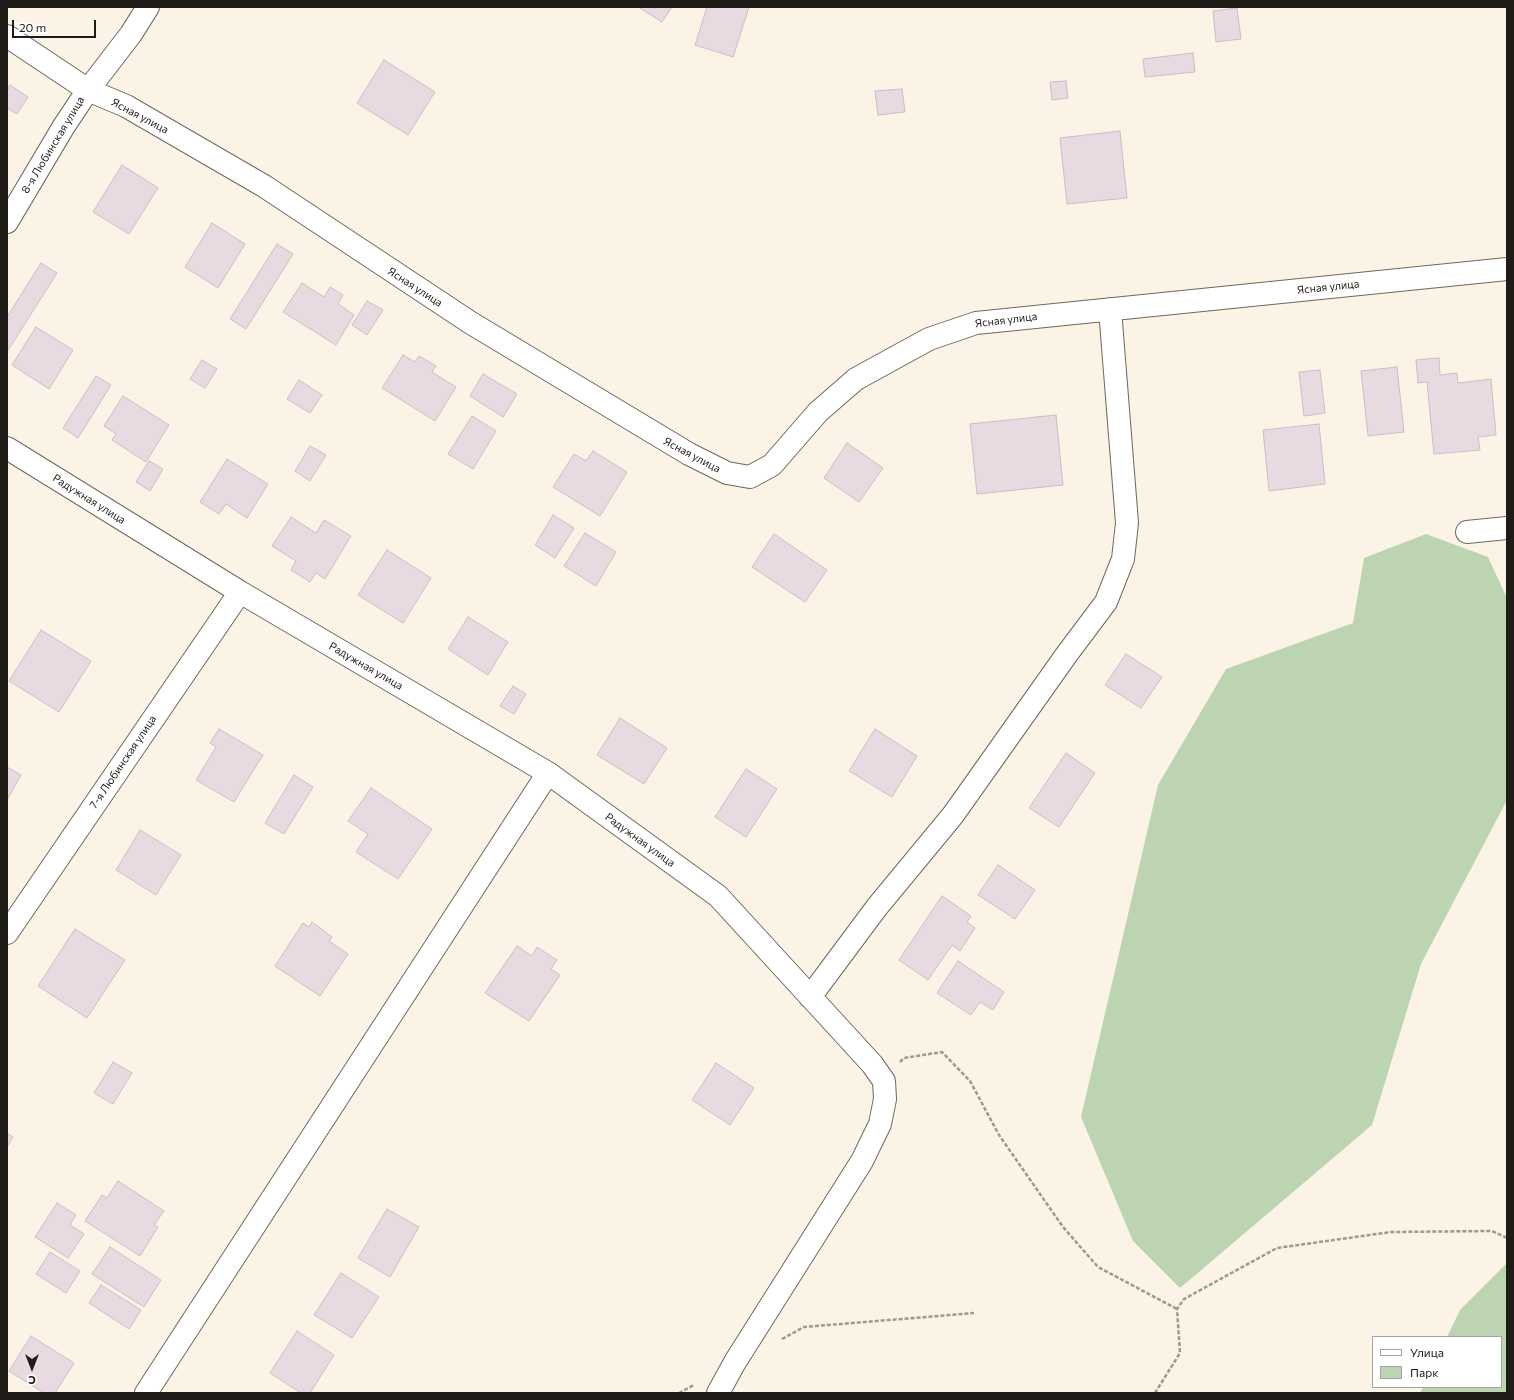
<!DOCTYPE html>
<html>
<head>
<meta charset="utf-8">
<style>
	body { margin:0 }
	#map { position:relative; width:1514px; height:1400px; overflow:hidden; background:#fbf3e5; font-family:Commissioner,sans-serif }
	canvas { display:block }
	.frame { position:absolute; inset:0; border:8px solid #1f1c18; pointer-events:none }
	.legend { position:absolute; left:1372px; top:1336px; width:130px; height:52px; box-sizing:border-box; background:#fff; border:1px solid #a5a4a3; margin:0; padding:5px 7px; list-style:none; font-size:12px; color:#1f1c18 }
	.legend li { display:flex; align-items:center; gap:8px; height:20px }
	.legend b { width:20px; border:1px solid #a5a4a3 }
	.north { position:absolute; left:12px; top:1348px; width:40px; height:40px; -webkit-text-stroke:3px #fff; paint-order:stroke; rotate:180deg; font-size:11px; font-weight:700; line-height:16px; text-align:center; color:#1f1c18 }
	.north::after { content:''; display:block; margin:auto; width:14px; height:18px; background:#1f1c18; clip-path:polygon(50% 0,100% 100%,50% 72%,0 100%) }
	.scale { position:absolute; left:12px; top:20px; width:84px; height:18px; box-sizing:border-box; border:2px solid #1f1c18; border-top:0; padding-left:5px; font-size:12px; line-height:14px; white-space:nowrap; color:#1f1c18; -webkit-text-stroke:3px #fff; paint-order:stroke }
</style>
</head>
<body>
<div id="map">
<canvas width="1514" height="1400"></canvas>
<div class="frame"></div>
<ul class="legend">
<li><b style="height:5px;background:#fff"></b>Улица</li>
<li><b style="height:11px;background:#bdd4b2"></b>Парк</li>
</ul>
<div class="north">С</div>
<div class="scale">20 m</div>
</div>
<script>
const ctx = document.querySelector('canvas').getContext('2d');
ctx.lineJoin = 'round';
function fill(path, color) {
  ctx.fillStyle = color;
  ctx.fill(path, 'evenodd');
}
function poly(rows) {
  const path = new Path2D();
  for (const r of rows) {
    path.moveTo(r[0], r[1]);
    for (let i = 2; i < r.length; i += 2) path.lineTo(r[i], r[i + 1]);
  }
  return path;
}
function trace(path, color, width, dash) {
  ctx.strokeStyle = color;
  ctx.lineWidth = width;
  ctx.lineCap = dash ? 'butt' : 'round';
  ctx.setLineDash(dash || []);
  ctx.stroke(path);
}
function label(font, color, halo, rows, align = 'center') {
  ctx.font = font + ' Commissioner,sans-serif';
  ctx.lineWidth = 3.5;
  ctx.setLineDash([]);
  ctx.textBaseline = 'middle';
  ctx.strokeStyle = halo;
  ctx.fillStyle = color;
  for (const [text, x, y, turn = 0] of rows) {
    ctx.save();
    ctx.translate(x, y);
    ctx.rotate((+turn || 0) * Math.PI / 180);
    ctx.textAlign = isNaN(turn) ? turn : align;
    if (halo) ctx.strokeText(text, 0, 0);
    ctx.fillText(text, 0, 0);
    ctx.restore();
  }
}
fill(poly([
	[1426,534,1488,557,1507,598,1507,800,1421,964,1372,1125,1180,1288,1133,1241,1081,1117,1158,785,1226,669,1353,623,1364,558],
	[1507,1263,1507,1393,1420,1393,1423,1387,1501,1387,1501,1337,1447,1337,1460,1310]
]), '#bdd4b2');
const building = poly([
	[638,7,672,7,662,22,638,7],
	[707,7,749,7,733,57,695,45,707,7],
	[1237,8,1241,39,1216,42,1213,11,1237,8],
	[1193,53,1195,72,1145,77,1143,59,1193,53],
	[384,60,435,92,408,135,357,103,384,60],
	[1066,81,1068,98,1052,100,1050,82,1066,81],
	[10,85,28,97,17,114,7,108,7,90,10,85],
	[902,89,905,112,878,115,875,91,902,89],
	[1120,131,1127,198,1067,204,1060,138,1120,131],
	[122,165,158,188,129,234,93,212,122,165],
	[212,223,245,244,218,288,185,267,212,223],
	[277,244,293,254,246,329,230,319,277,244],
	[41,263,57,273,7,352,7,317,41,263],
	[302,283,324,297,330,287,343,295,338,304,354,315,336,345,283,312,302,283],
	[367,301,383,310,367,335,352,325,367,301],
	[36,327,73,350,49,389,12,365,36,327],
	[403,355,415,362,419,356,436,366,432,372,456,387,435,421,382,388,403,355],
	[1439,358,1440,375,1457,373,1458,383,1491,379,1496,435,1478,437,1480,450,1434,454,1427,382,1418,383,1416,360,1439,358],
	[202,360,217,369,205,388,190,379,202,360],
	[1397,367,1404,432,1368,436,1361,371,1397,367],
	[1320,370,1325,413,1304,416,1299,372,1320,370],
	[483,374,517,394,503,417,470,396,483,374],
	[96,376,111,385,78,438,63,428,96,376],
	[299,380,322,395,310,413,287,399,299,380],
	[123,396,169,425,146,462,112,440,116,434,104,426,123,396],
	[1056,415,1063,485,977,494,970,424,1056,415],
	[472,416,496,431,473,469,448,454,472,416],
	[1319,424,1325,484,1269,491,1263,430,1319,424],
	[847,443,883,468,859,502,824,478,847,443],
	[310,446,326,455,310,481,295,471,310,446],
	[593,451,627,472,600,516,553,487,574,454,586,461,593,451],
	[227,459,268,484,247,518,226,504,219,514,200,502,227,459],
	[149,461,163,469,150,491,136,482,149,461],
	[553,515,574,528,555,558,535,545,553,515],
	[291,517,316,533,324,520,351,536,325,579,316,573,310,582,291,570,296,561,272,546,291,517],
	[585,533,616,552,596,586,564,566,585,533],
	[774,534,827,570,805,602,752,567,774,534],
	[387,550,431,578,403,623,358,595,387,550],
	[468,617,508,642,488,675,448,649,468,617],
	[41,630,91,661,59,712,9,681,41,630],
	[1126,654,1162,677,1141,708,1105,685,1126,654],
	[513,686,526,694,514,714,500,706,513,686],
	[620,718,667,748,644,784,597,755,620,718],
	[219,729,263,755,234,802,196,780,216,747,210,743,219,729],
	[875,729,917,756,892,797,849,771,875,729],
	[1066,753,1095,773,1059,827,1029,808,1066,753],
	[7,767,21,775,7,800,7,767],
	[746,769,777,789,746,837,715,817,746,769],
	[294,775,313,787,284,834,265,823,294,775],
	[371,788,432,829,398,879,356,852,368,834,348,821,371,788],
	[140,830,181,855,156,895,116,870,140,830],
	[998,865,1035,890,1015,919,978,895,998,865],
	[942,896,971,916,967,922,975,928,960,951,952,945,928,980,899,960,942,896],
	[312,922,332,937,329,941,348,954,320,996,275,966,303,923,309,927,312,922],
	[75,929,125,960,87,1018,38,986,75,929],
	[517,946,532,956,537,947,557,960,551,969,560,975,529,1021,485,993,517,946],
	[958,961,1004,992,993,1010,980,1002,971,1015,937,993,958,961],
	[113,1062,132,1073,113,1104,94,1093,113,1062],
	[716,1063,754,1088,730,1125,692,1100,716,1063],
	[7,1133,13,1137,7,1147,7,1133],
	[118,1181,164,1211,154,1225,158,1227,140,1256,85,1221,102,1195,107,1198,118,1181],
	[57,1203,76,1215,70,1225,84,1234,68,1258,35,1237,57,1203],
	[387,1209,419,1227,390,1277,358,1258,387,1209],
	[110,1247,161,1280,144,1307,92,1274,110,1247],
	[50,1252,80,1271,66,1293,36,1274,50,1252],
	[341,1273,379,1297,352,1338,314,1315,341,1273],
	[101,1285,141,1310,129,1329,89,1303,101,1285],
	[297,1331,334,1355,310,1393,301,1393,270,1373,297,1331],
	[31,1336,74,1363,55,1393,44,1393,9,1371,31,1336]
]);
fill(building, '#e9d9e1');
trace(building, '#ccbdc5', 1);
const minor = poly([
	[7,36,88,90,126,106,264,186,471,323,689,454,727,473,750,477,772,465,818,412,856,379,929,339,976,323,1507,269],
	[7,222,64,126,88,90,131,34,148,7],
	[7,448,240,592,548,773,718,896,872,1064,884,1081,885,1099,880,1124,862,1161,735,1362,718,1393],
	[1467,532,1507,528],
	[7,933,240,592],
	[810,997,877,907,953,815,1067,654,1106,602,1123,559,1127,523,1110,309],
	[146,1393,548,773]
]);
trace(minor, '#6f685c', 24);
trace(poly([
	[900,1062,904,1058,942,1052,970,1081,999,1135,1063,1227,1098,1267,1177,1309],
	[782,1339,804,1327,974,1313],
	[679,1393,694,1385],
	[1155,1393,1180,1353,1177,1309,1184,1299,1277,1248,1391,1232,1492,1231,1507,1238]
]), '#9e988f', 2.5, [4, 2]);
trace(minor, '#fff', 22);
label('11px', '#1f1c18', '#fff', [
	["Ясная улица",140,116,28],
	["8-я Любинская улица",53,145,-59],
	["Ясная улица",415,287,33],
	["Ясная улица",1328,287,-6],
	["Ясная улица",1006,320,-7],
	["Ясная улица",692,455,28],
	["Радужная улица",89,499,32],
	["Радужная улица",366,666,30],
	["7-я Любинская улица",123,762,-56],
	["Радужная улица",640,840,36]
]);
</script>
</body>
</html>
